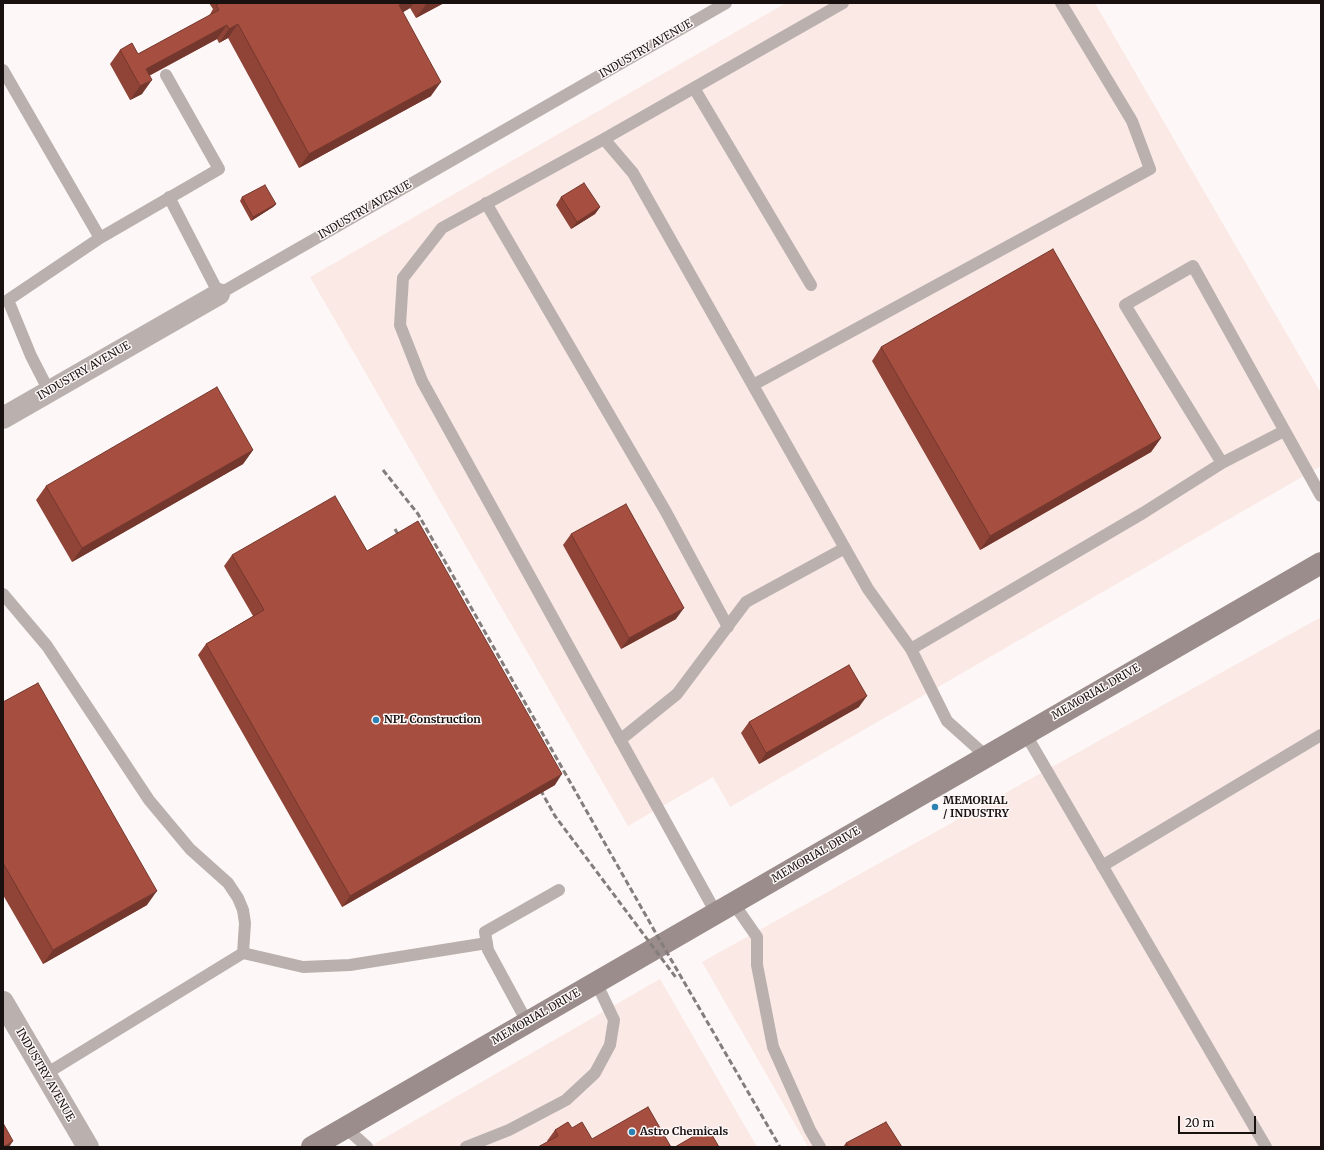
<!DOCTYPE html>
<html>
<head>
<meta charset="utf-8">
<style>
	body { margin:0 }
	#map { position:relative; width:1324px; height:1150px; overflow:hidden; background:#fdf8f7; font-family:Merriweather,serif }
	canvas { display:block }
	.frame { position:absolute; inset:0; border:4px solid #18110f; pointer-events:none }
	.scale { position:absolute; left:1178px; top:1116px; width:78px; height:18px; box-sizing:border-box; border:2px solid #18110f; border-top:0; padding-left:5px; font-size:12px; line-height:14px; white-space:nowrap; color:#18110f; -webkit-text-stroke:3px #fdf8f7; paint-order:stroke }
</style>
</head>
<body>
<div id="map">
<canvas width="1324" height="1150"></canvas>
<div class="frame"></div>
<div class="scale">20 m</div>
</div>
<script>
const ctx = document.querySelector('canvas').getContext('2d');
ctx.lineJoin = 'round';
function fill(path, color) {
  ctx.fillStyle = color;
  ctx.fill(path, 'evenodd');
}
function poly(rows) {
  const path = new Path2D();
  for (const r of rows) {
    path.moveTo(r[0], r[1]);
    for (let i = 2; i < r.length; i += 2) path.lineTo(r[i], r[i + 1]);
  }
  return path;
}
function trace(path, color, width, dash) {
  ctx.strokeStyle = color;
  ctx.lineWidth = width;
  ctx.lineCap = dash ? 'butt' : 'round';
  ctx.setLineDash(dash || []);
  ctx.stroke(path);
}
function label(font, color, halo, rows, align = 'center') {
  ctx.font = font + ' Merriweather,serif';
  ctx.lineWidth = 3;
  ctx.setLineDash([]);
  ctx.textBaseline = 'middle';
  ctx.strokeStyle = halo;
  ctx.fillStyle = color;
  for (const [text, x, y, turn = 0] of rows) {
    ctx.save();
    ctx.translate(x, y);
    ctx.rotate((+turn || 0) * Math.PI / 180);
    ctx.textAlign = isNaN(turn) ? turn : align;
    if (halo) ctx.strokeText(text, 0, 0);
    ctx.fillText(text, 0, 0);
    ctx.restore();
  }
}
fill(poly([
	[786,3,1095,3,1321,393,1321,466,730,807,713,777,628,826,310,277],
	[1321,617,1321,1147,808,1147,702,962],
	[660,979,757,1147,369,1147]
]), '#fbe9e5');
trace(poly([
	[3,70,100,238],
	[694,88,811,285],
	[604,139,843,3],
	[169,197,219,294,726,3],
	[486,203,666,512,728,627],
	[753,385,1150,169,1132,121,1061,3],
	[49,391,31,356,8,300,100,238,219,169,166,75],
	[1222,463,1125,305,1193,266,1321,496],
	[3,594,47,646,149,800,190,849,228,883,238,898,243,910,245,923,243,953],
	[911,649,1143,513,1222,463,1284,431],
	[1025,733,1266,1147],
	[620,740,677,694,746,602,845,548],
	[1102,866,1321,735],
	[734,904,757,937,757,965,773,1047,810,1130,820,1147],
	[716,913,422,381,400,325,403,278,442,228,604,139,633,173,868,589,911,649,947,721,986,756],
	[527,1022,488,950,485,932,559,890],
	[44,1075,243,953,303,967,350,965,487,943],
	[345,1127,367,1147],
	[466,1147,509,1130,566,1100,595,1073,610,1045,614,1020,596,982]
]), '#bab1af', 12);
trace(poly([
	[3,418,219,294],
	[3,1002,88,1147]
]), '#bab1af', 22);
trace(poly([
	[312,1147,1321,563]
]), '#9b8d8b', 22);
trace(poly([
	[383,470,418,514,662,944,780,1147],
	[395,529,403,543],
	[536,782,555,816,677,979]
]), '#837d7b', 3, [6, 3]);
fill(poly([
	[209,3,444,3,416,18,410,8,403,12,431,96,299,168,228,38,219,43,217,39,149,76,142,94,130,100,110,64,120,50,138,54,209,16,213,9],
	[242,197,276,204,273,207,251,221,240,201],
	[561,197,600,207,595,214,571,229,556,205],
	[881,347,1161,438,1151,452,980,550,872,361],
	[253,450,243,464,72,562,36,500,46,486],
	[571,534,676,619,621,649,563,545],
	[367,551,555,785,342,907,198,655,206,644,253,616,224,566,232,555],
	[3,702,147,905,43,964,3,895],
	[859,707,759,764,741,733,749,722],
	[572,1128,592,1139,548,1142,547,1141,555,1130],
	[846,1143,902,1147,843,1147]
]), '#8f4437');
fill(poly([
	[404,3,414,3,410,8,390,20,399,5],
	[428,3,444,3,416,18,426,4],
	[238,24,228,38,219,43,229,29],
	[227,25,217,39,137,82,146,69],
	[152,80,142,94,130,100,140,86],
	[441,82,431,96,299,168,309,154],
	[276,204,273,207,251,221,253,217],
	[600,207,595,214,571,229,577,222],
	[1161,438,1151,452,980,550,990,536],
	[253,450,243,464,72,562,82,548],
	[684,608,676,619,621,649,629,638],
	[867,696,859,707,759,764,766,753],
	[562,774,555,785,342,907,350,896],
	[157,891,147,905,43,964,53,950],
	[13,1141,9,1147,3,1147]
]), '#74372d');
const building = poly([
	[220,3,404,3,399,5,441,82,309,154,238,24,229,29,227,25,146,69,152,80,140,86,120,50,132,43,138,54,219,10,216,5,220,3],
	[584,183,600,207,577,222,561,197,584,183],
	[265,185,276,204,253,217,242,197,265,185],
	[1053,249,1161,438,990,536,881,347,1053,249],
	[217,387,253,450,82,548,46,486,217,387],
	[335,496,367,551,418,521,562,774,350,896,206,644,264,610,232,555,335,496],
	[626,504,684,608,629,638,571,534,626,504],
	[849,665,867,696,766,753,749,722,849,665],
	[38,683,157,891,53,950,3,863,3,702,38,683],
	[648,1107,671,1147,538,1147,558,1136,555,1130,568,1122,572,1128,582,1122,592,1139,648,1107],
	[886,1122,902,1147,849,1147,846,1143,886,1122],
	[3,1123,13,1141,3,1147,3,1123],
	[708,1128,719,1147,675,1147,708,1128]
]);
fill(building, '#a64f40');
trace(building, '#74372d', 1);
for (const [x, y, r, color] of [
	[376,720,4,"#2c83b2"],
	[935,807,4,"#2c83b2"],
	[632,1132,4,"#2c83b2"]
]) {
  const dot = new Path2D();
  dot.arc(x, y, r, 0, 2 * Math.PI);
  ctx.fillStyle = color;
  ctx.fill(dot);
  trace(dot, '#fdf8f7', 1.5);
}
label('11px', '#18110f', '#fdf8f7', [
	["INDUSTRY AVENUE",646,49,-30],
	["INDUSTRY AVENUE",365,210,-30],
	["INDUSTRY AVENUE",84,371,-30],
	["MEMORIAL DRIVE",1096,692,-30],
	["MEMORIAL DRIVE",816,855,-30],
	["MEMORIAL DRIVE",536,1017,-30],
	["INDUSTRY AVENUE",45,1075,60]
]);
label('bold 11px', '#18110f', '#fdf8f7', [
	["NPL Construction",384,720],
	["MEMORIAL",943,801],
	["/ INDUSTRY",943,814],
	["Astro Chemicals",640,1132]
], 'left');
</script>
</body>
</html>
